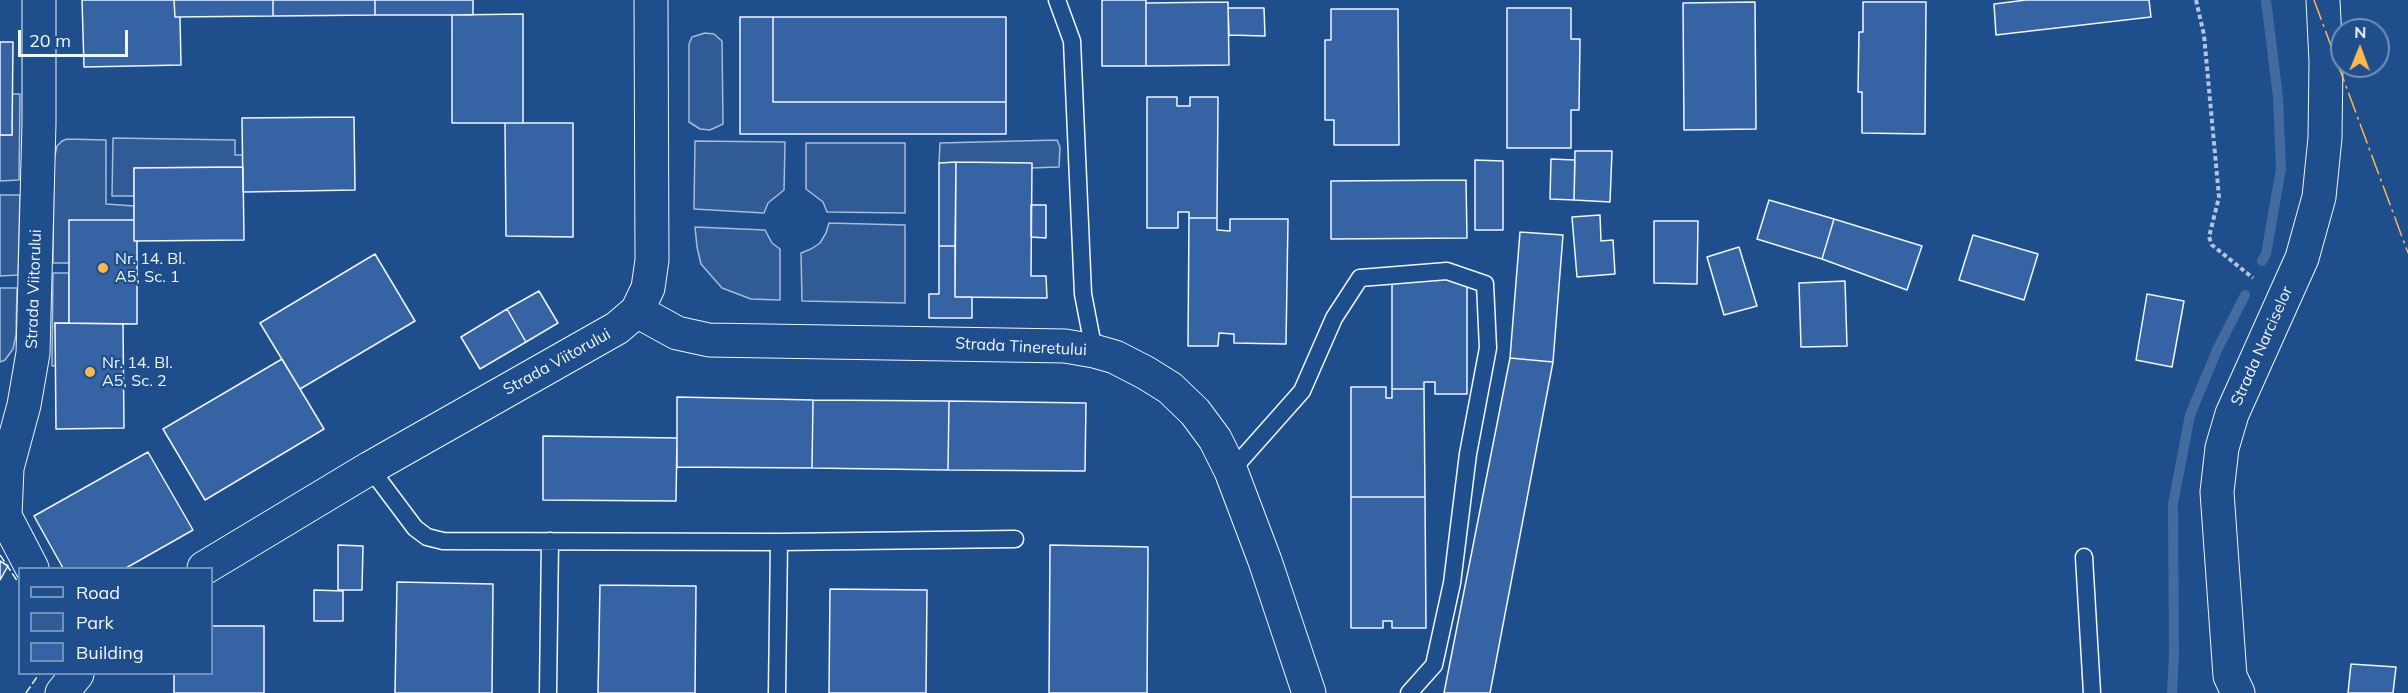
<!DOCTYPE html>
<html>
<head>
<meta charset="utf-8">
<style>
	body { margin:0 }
	#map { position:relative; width:2408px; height:693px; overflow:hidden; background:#1f4e8c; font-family:Mulish,sans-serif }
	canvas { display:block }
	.legend { position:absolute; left:18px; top:567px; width:195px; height:108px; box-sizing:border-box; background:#1f4e8c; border:2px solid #7391ba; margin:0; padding:8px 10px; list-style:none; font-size:18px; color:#f2f6ff }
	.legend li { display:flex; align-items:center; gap:12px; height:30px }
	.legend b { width:30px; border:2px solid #7391ba }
	.north { position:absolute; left:2330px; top:18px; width:60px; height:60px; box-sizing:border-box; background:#1f4e8c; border:2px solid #7391ba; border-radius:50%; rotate:1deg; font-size:16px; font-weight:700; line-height:24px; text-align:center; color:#f2f6ff }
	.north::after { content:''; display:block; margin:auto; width:21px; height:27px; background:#ffb74d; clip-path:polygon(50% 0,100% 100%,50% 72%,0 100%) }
	.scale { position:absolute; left:18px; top:30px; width:110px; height:27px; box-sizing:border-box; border:3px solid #f2f6ff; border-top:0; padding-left:8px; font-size:18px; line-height:21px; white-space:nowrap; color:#f2f6ff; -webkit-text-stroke:4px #1f4e8c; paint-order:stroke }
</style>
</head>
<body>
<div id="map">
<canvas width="2408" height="693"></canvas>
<ul class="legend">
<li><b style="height:8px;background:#1f4e8c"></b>Road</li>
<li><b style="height:16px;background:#305b95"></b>Park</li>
<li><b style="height:16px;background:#3563a3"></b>Building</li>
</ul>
<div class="north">N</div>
<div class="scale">20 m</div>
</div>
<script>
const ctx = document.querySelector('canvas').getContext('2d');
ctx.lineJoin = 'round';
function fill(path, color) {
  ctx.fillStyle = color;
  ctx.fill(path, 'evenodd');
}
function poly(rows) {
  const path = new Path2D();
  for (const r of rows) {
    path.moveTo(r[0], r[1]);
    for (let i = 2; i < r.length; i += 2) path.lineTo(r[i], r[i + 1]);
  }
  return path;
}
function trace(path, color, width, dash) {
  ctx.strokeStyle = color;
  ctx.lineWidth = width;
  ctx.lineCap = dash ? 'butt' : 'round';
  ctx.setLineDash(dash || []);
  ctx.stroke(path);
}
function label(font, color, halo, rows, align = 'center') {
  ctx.font = font + ' Mulish,sans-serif';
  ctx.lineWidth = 4.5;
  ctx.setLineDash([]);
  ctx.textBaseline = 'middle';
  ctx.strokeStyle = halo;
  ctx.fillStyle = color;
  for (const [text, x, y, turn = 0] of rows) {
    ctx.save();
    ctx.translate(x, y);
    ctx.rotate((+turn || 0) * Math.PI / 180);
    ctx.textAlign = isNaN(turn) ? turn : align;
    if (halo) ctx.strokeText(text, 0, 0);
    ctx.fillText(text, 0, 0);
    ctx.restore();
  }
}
const green = poly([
	[705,33,714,34,722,41,723,124,710,130,700,129,689,122,689,44,692,37,705,33],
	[12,94,20,94,19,180,0,181,0,135,12,135,12,94],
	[113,138,235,140,235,155,243,155,243,167,134,168,134,196,112,196,113,138],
	[67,139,106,140,106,204,134,206,134,220,70,263,53,263,54,160,57,146,62,141,67,139],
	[1057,140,1060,147,1059,167,1031,168,939,163,940,143,1057,140],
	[695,141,785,142,784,190,768,203,764,213,694,209,695,141],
	[806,143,905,143,905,213,827,212,823,202,806,189,806,143],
	[0,195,20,195,18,275,0,276,0,195],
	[829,223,905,225,905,303,802,301,801,253,811,249,820,243,826,233,829,223],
	[695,227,765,230,772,243,780,249,780,300,751,299,722,288,701,264,697,247,695,227],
	[53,273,69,273,69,323,55,323,56,366,52,366,53,273],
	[0,288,17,288,16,335,13,349,5,360,0,362,0,288]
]);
fill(green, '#305b95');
trace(green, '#a8bbd7', 1.5);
trace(poly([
	[2262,261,2266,254,2281,169,2278,97,2266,0],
	[2172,693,2174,655,2173,504,2190,415,2217,350,2245,295]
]), '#446ba0', 10);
const building = poly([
	[82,0,174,0,175,17,180,17,181,65,84,67,82,0],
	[174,0,273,0,273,16,175,17,174,0],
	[273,0,375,0,375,15,273,16,273,0],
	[375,0,473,0,473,15,375,15,375,0],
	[1102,0,1146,0,1146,66,1102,66,1102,0],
	[2026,0,2149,0,2151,17,1996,35,1994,4,2026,0],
	[1228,2,1229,65,1146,66,1146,3,1228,2],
	[1755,2,1756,129,1684,130,1683,3,1755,2],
	[1863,2,1926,2,1925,134,1862,133,1862,92,1858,92,1859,32,1863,32,1863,2],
	[1228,8,1264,8,1265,36,1229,35,1228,8],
	[1507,8,1571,8,1571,39,1580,39,1579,110,1571,110,1571,148,1507,148,1507,8],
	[1331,9,1398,9,1399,145,1334,145,1334,120,1325,120,1325,40,1331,40,1331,9],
	[523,14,523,123,452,123,452,15,523,14],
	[740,17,773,17,773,102,1006,102,1006,134,740,134,740,17],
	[773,17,1006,17,1006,102,773,102,773,17],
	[0,42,13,42,12,135,0,135,0,42],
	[1147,97,1177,97,1177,106,1190,106,1190,97,1218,97,1217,218,1189,218,1189,212,1178,212,1178,228,1147,228,1147,97],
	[354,117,355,190,243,192,242,118,354,117],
	[505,123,573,123,573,237,506,236,505,123],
	[1575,151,1612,151,1610,202,1574,200,1575,151],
	[1551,159,1575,160,1574,200,1550,199,1551,159],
	[1475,160,1503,161,1503,230,1475,230,1475,160],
	[956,162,1032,163,1031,276,1046,276,1047,298,955,297,956,162],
	[956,162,955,246,939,246,939,163,956,162],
	[243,167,244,240,134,241,134,168,243,167],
	[1466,180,1467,238,1331,239,1331,181,1466,180],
	[1769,200,1834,219,1822,259,1757,239,1769,200],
	[1031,205,1046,205,1046,238,1031,237,1031,205],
	[1600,215,1601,241,1613,240,1615,274,1577,277,1572,217,1600,215],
	[1189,218,1217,218,1217,230,1230,231,1230,219,1288,219,1286,344,1234,343,1234,334,1219,333,1218,346,1188,346,1189,218],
	[1834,219,1922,246,1907,290,1822,259,1834,219],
	[69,220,134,220,134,241,137,241,137,324,69,323,69,220],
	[1654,221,1698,221,1697,284,1654,283,1654,221],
	[1520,232,1563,235,1553,362,1510,358,1520,232],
	[1973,235,2038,254,2024,300,1959,280,1973,235],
	[939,246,955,246,955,297,972,297,972,318,929,318,929,294,939,294,939,246],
	[1739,247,1757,306,1724,315,1707,257,1739,247],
	[375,254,415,321,300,389,260,323,375,254],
	[1467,269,1467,394,1435,394,1435,382,1424,382,1424,389,1392,389,1392,270,1467,269],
	[1845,281,1847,346,1801,347,1799,283,1845,281],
	[539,291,558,323,526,342,507,309,539,291],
	[2147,294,2184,301,2172,367,2136,360,2147,294],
	[507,309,526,342,480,369,461,337,507,309],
	[55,323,123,324,124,428,56,429,55,323],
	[1510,358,1553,362,1490,693,1444,693,1510,358],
	[282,359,324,429,205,500,163,429,282,359],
	[1351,387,1386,387,1386,398,1392,398,1392,389,1424,389,1425,497,1351,497,1351,387],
	[677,397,813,400,812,468,677,467,677,397],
	[813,400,949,401,948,470,812,468,813,400],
	[949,401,1086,403,1085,471,948,470,949,401],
	[543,436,677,438,676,501,543,500,543,436],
	[148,452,193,530,126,568,63,568,34,516,148,452],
	[1351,497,1425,497,1426,628,1392,628,1392,621,1383,621,1383,628,1351,628,1351,497],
	[338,545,363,546,362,590,338,590,338,545],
	[1050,545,1148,547,1147,693,1049,693,1050,545],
	[0,561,8,566,0,580,0,561],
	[397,582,493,584,492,693,395,693,397,582],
	[600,585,696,586,695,693,598,693,600,585],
	[830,589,927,590,926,693,829,693,830,589],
	[314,590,343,591,343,621,314,621,314,590],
	[212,626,264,626,264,693,174,693,174,674,212,674,212,626],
	[2351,664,2396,667,2393,693,2348,693,2351,664]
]);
fill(building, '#3563a3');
trace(building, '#f2f6ff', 1.5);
const lane = poly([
	[1057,0,1072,41,1083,294,1094,351],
	[370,468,415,528,427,537,443,541,779,542,1015,539],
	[1231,471,1302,391,1334,318,1360,278,1447,271,1485,284,1488,348,1468,454,1452,583,1434,665,1409,693],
	[2084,557,2092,693],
	[548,693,550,541],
	[777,693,779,542]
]);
const street = poly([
	[637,311,677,333,709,340,1065,346,1094,351,1115,357,1146,373,1170,388,1195,412,1215,439,1231,471,1265,561,1309,693],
	[32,568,5,516,7,468,24,405,33,353,39,123,39,0],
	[204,568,370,468,617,328,637,311,648,288,652,260,651,0],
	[62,693,77,674],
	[2238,693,2230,676,2217,492,2222,448,2232,414,2302,258,2319,197,2325,138,2326,62,2323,0]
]);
trace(lane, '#f2f6ff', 19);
trace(street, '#f2f6ff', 35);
trace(poly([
	[2196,0,2204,35,2219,197,2209,237,2212,245,2253,278]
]), '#b3c4dc', 4, [4.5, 3]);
trace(lane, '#1f4e8c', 16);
trace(street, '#1f4e8c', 33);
trace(poly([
	[0,555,20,585],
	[26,693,39,674]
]), '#f2f6ff', 1.5, [8, 3]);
trace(poly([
	[2314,0,2408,253]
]), '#ffb74d', 1.5, [21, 4.5, 3, 4.5]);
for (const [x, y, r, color] of [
	[103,268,6,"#ffb74d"],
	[90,372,6,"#ffb74d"]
]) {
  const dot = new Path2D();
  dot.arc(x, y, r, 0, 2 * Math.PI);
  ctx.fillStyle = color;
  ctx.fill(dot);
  trace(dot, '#1f4e8c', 2);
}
label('16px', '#f2f6ff', '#1f4e8c', [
	["Nr. 14. Bl.",115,259],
	["A5, Sc. 1",115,277],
	["Nr. 14. Bl.",102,363],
	["A5, Sc. 2",102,381]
], 'left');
label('16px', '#f2f6ff', '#1f4e8c', [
	["Strada Viitorului",34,289,-88],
	["Strada Narciselor",2262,346,-66],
	["Strada Tineretului",1021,347,3],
	["Strada Viitorului",557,362,-29]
]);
</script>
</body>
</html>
